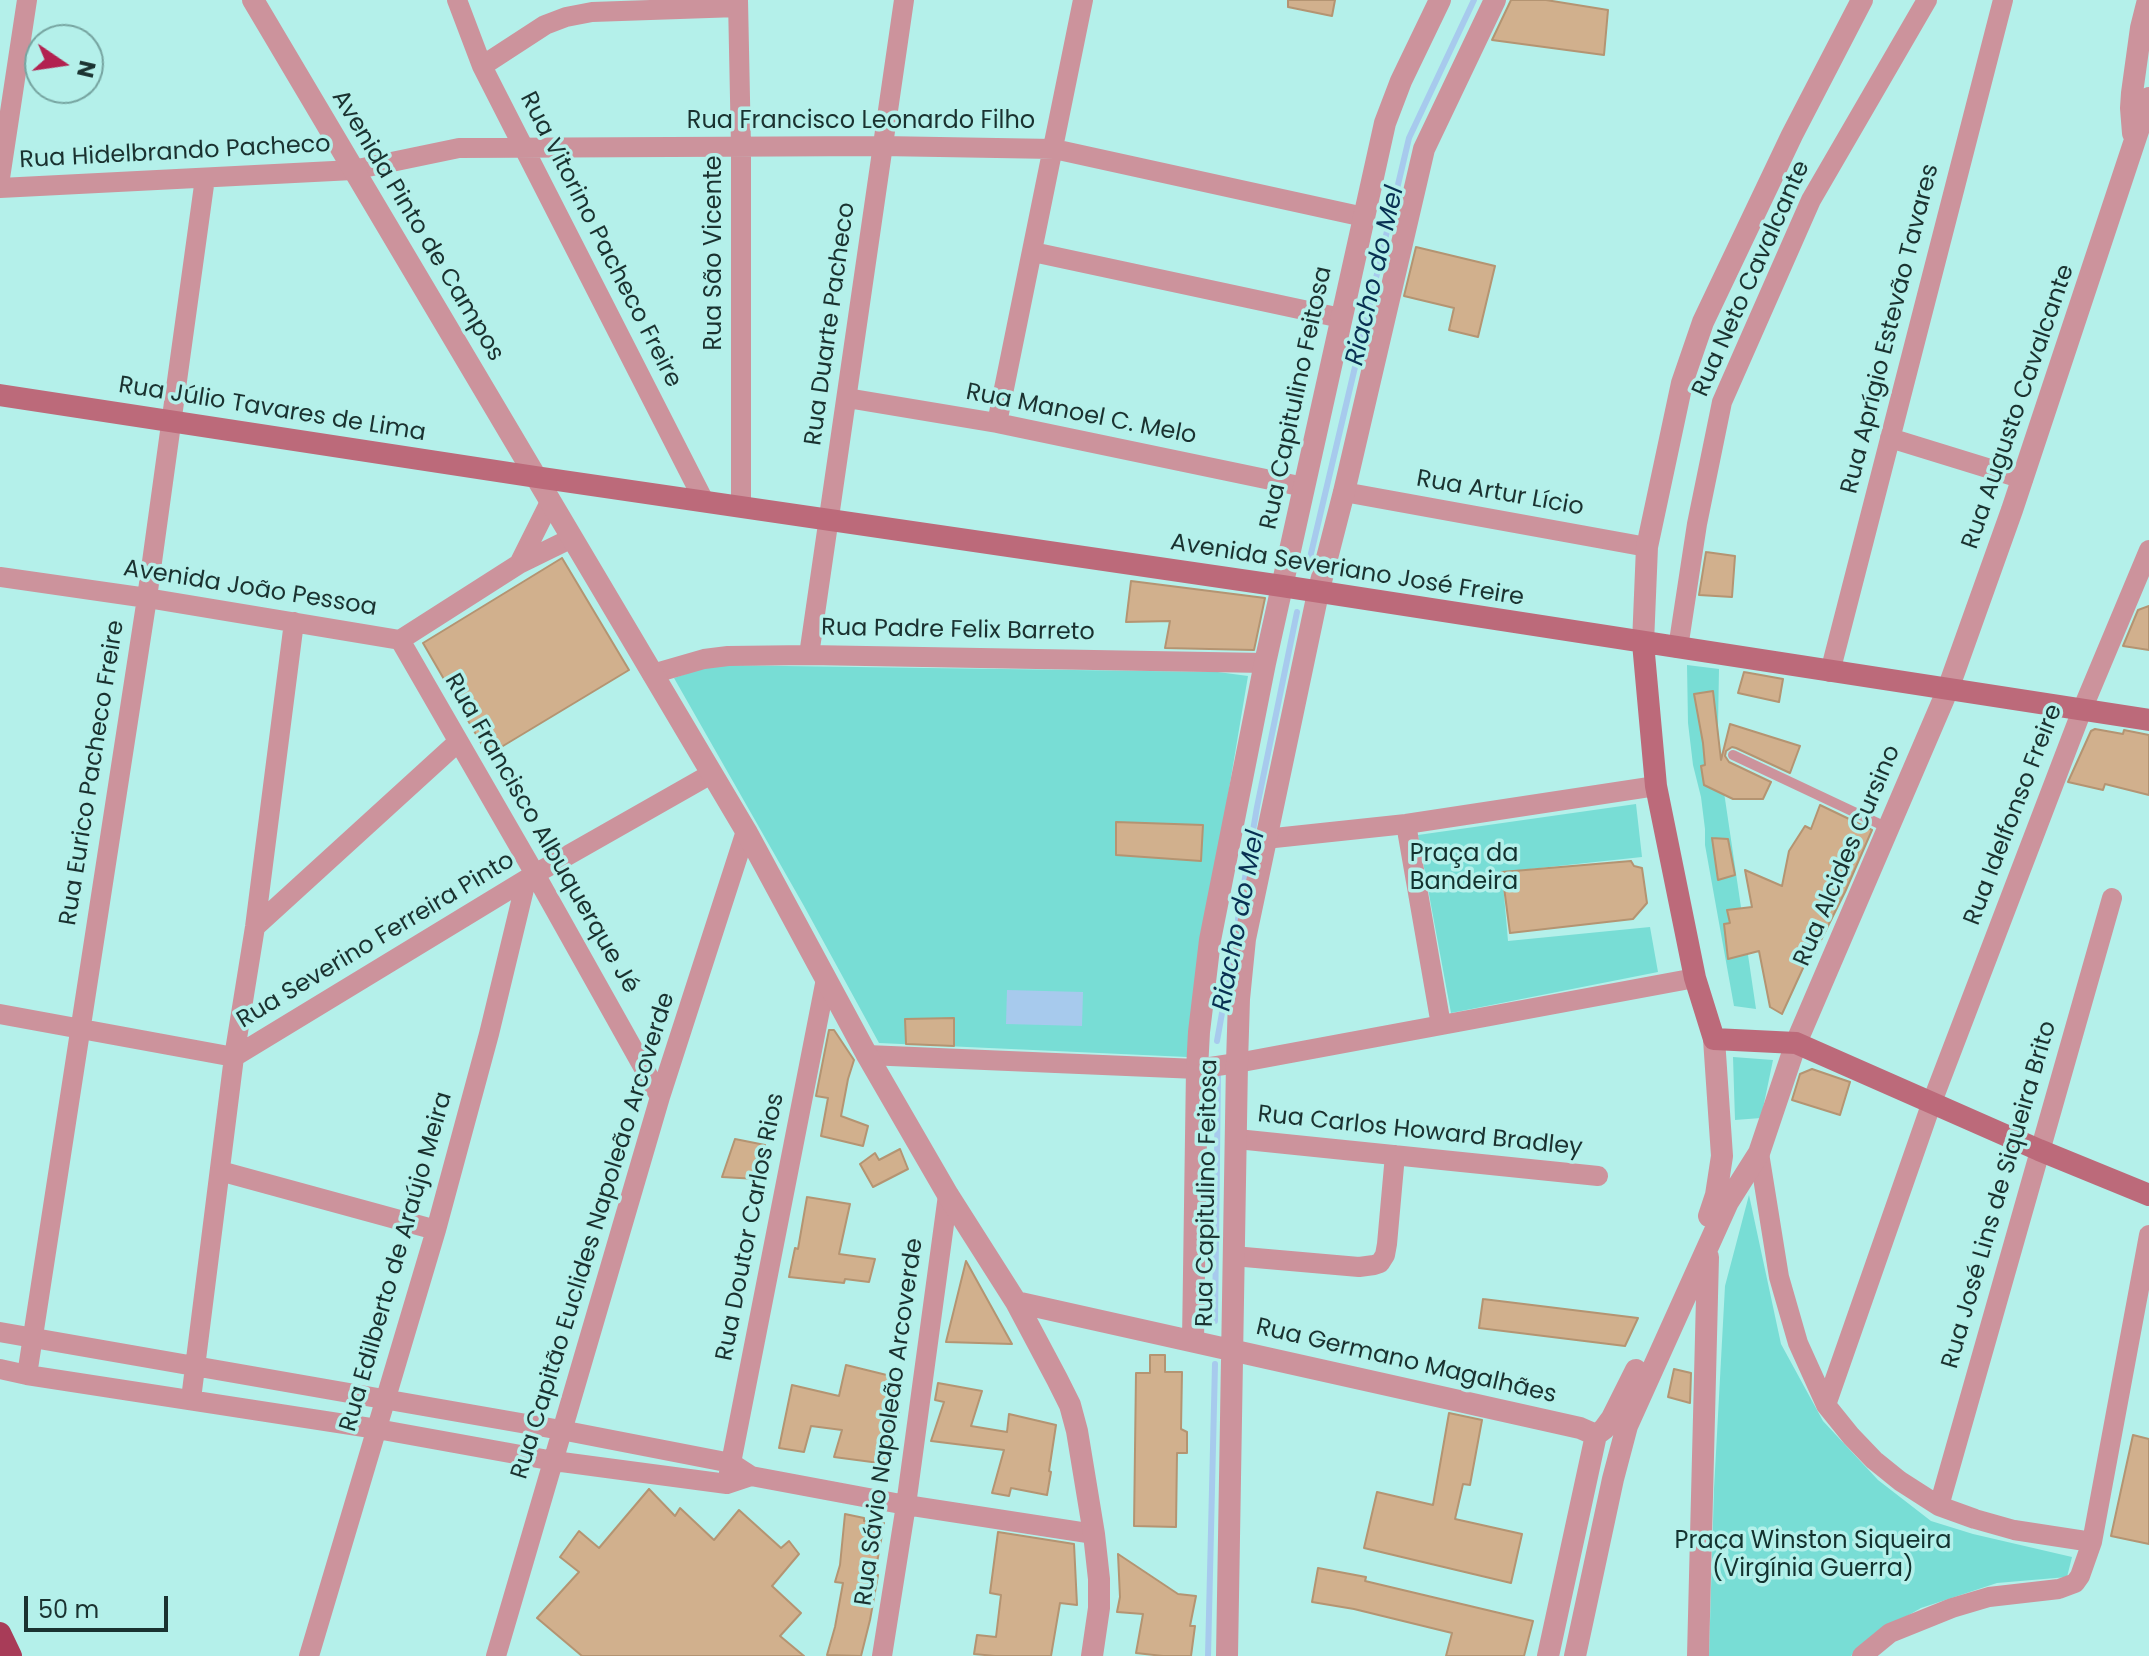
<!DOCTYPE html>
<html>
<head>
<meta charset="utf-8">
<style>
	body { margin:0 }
	#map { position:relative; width:2149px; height:1656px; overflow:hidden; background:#b4f0ea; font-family:Poppins,sans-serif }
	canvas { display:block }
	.north { position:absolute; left:24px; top:24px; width:80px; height:80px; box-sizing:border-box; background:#b4f0ea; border:2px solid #76a4a0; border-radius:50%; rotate:103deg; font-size:22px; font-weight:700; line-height:32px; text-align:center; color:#1a3230 }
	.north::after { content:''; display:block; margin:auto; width:28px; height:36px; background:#b22250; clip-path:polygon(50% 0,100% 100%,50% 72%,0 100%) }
	.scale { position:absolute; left:24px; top:1596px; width:144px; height:36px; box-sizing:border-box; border:4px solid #1a3230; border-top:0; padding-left:10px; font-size:24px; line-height:28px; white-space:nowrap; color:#1a3230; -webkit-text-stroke:6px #b4f0ea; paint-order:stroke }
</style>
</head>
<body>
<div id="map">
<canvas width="2149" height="1656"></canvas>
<div class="north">N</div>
<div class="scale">50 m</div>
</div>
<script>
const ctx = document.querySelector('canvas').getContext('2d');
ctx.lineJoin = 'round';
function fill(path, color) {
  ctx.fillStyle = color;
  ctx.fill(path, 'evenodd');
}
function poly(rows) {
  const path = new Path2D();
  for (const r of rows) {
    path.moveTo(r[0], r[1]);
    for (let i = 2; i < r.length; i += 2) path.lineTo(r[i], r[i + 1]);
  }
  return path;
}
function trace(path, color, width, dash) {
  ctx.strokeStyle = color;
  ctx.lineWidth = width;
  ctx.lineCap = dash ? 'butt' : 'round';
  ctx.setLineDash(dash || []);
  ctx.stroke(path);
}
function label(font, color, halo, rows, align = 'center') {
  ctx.font = font + ' Poppins,sans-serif';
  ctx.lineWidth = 7;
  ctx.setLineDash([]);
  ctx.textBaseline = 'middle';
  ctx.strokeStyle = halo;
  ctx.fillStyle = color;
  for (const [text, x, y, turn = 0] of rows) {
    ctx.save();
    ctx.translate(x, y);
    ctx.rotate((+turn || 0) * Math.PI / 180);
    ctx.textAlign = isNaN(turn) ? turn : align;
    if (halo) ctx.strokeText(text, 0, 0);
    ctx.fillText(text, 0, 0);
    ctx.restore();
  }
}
fill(poly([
	[712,665,1218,672,1248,676,1193,1004,1187,1057,879,1043,804,906,674,678],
	[1687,665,1719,669,1718,726,1720,765,1756,1009,1734,1006,1705,845,1705,829,1701,797,1693,765,1688,723],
	[1636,804,1642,857,1502,872,1508,941,1650,927,1658,972,1451,1013,1418,835],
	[1733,1057,1773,1060,1761,1118,1735,1120],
	[1749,1195,1781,1344,1823,1421,1878,1480,1931,1521,1973,1534,2072,1557,2067,1577,1997,1583,1921,1608,1874,1635,1851,1656,1709,1656,1714,1489,1725,1286]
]), '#78ddd5');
fill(poly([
	[1007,990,1083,992,1082,1026,1006,1024]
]), '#a7caed');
trace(poly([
	[1309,562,1409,138,1474,0],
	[1238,919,1257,807,1297,612],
	[1217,1041,1234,946],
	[1215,1321,1218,1076],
	[1208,1656,1215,1364]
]), '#a7caed', 6);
const building = poly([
	[1288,0,1335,0,1332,16,1288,7,1288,0],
	[1511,0,1546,0,1608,10,1604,55,1492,40,1511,0],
	[1416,247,1495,266,1478,337,1449,330,1454,308,1404,296,1416,247],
	[1706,552,1735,556,1732,597,1699,595,1706,552],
	[562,558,629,670,488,755,423,643,562,558],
	[1131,581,1265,598,1254,650,1165,648,1170,621,1126,622,1131,581],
	[2149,606,2149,650,2123,646,2138,610,2149,606],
	[1744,672,1783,679,1779,702,1738,693,1744,672],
	[1713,691,1721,760,1730,724,1800,746,1790,773,1736,748,1732,747,1726,751,1725,756,1729,762,1771,782,1763,799,1733,799,1704,785,1701,766,1705,765,1703,743,1694,694,1713,691],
	[2095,729,2123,734,2124,730,2149,735,2149,795,2105,784,2103,790,2068,782,2091,731,2095,729],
	[1820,805,1872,830,1845,892,1814,954,1809,955,1782,1014,1770,1007,1759,951,1728,959,1724,924,1730,923,1727,910,1752,907,1745,870,1782,886,1789,851,1805,826,1811,829,1820,805],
	[1116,822,1203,825,1201,861,1116,855,1116,822],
	[1712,838,1728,839,1735,875,1718,880,1712,838],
	[1631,861,1634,866,1642,868,1647,903,1633,919,1510,933,1502,872,1631,861],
	[954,1018,954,1046,906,1044,905,1019,954,1018],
	[829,1030,834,1030,854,1060,848,1079,841,1116,868,1126,863,1146,821,1136,828,1098,816,1096,829,1030],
	[1812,1069,1850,1082,1840,1115,1792,1100,1800,1074,1812,1069],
	[735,1139,765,1145,757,1179,722,1177,735,1139],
	[900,1149,908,1169,873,1187,860,1164,875,1153,879,1160,900,1149],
	[807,1197,850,1204,839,1254,875,1259,869,1282,845,1279,844,1283,789,1277,795,1248,798,1249,807,1197],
	[966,1261,1012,1344,946,1342,966,1261],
	[1483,1299,1638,1318,1625,1346,1479,1328,1483,1299],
	[1150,1355,1165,1355,1165,1372,1182,1372,1181,1429,1187,1432,1187,1453,1177,1453,1176,1527,1134,1526,1136,1373,1150,1373,1150,1355],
	[846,1365,899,1378,897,1411,899,1411,887,1464,834,1457,842,1430,811,1426,804,1452,779,1448,792,1385,839,1396,846,1365],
	[1674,1369,1691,1373,1690,1403,1668,1397,1674,1369],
	[938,1383,982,1391,971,1426,1007,1432,1009,1414,1056,1425,1049,1471,1051,1472,1047,1495,1011,1488,1009,1496,992,1493,1004,1450,931,1441,944,1402,935,1400,938,1383],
	[1449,1413,1482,1420,1470,1485,1463,1484,1455,1519,1522,1534,1511,1583,1364,1548,1377,1492,1433,1505,1449,1413],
	[2133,1435,2149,1439,2149,1544,2111,1536,2133,1435],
	[649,1489,675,1516,680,1508,714,1540,739,1510,781,1548,789,1541,799,1554,772,1586,801,1613,780,1636,804,1656,582,1656,537,1618,579,1572,560,1557,579,1531,599,1548,649,1489],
	[845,1514,864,1518,864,1521,884,1523,875,1574,878,1575,870,1620,861,1656,827,1655,835,1627,843,1583,835,1582,840,1565,845,1514],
	[998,1532,1074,1544,1077,1605,1060,1603,1051,1656,995,1656,974,1654,977,1635,996,1637,1001,1595,990,1593,998,1532],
	[1118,1554,1178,1594,1196,1596,1190,1626,1195,1626,1191,1656,1163,1656,1136,1653,1143,1614,1117,1612,1120,1597,1118,1554],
	[1318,1568,1366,1577,1365,1581,1533,1621,1524,1656,1446,1656,1452,1633,1354,1609,1312,1602,1318,1568]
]);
fill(building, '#d1b08d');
trace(building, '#b49472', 2);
trace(poly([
	[1733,755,1888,828]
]), '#cc939c', 10);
trace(poly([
	[457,0,482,66,704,501],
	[738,0,741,147,741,507],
	[482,66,545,25,566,17,592,12,738,7],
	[0,178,27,0],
	[0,188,353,170,459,148,882,146,1054,149,1364,217],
	[1033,252,1341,318],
	[847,398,997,423,1304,487],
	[997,423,1083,0],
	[1890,438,2023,479],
	[1344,492,1647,547],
	[519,564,550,502],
	[0,577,147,598,400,640,519,564,572,538],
	[400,640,535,874,660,1097],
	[1678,648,1697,524,1722,402,1811,200,1927,0],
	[809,655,904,0],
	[1830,672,2003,0],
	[652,674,704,659,728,656,809,655,1265,663],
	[1406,824,1441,1025],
	[1265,839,1406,824,1656,786],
	[255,927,458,742],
	[0,1014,234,1057,535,874,711,774],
	[867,1055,1197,1069,1237,1063,1695,978],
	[1237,1139,1598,1176],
	[1759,1153,1779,1277,1798,1343,1826,1405,1851,1436,1874,1460,1900,1481,1939,1506,1975,1519,2014,1530,2092,1542],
	[220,1171,436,1230],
	[1233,1256,1359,1267,1374,1265,1380,1263,1385,1255,1387,1244,1395,1155],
	[0,1332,561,1430,731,1463,751,1476,906,1505,1094,1534],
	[0,1369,27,1375,377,1429,554,1461,727,1484,751,1476],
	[27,1375,147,598,205,178],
	[191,1399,234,1057,255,927,294,622],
	[1826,1405,1932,1102,2082,710,2149,550],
	[729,1473,826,979],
	[1939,1506,2112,898],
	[309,1656,436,1230,489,1034,526,881],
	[496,1656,660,1097,746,831],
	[882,1656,906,1505,948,1195],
	[1862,1656,1890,1633,1952,1608,1989,1597,2059,1589,2075,1583,2080,1576,2092,1542,2149,1235]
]), '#cc939c', 20);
trace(poly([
	[253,0,746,831,867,1055,948,1195,1016,1302,1057,1379,1070,1405,1077,1431,1094,1534,1099,1579,1099,1608,1092,1656],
	[2133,133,2131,108,2132,93,2141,28,2148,0],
	[1643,643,1647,547,1682,383,1703,322,1792,135,1862,0],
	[1709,1216,1716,1195,1722,1156,1714,1039],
	[1016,1302,1580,1428,1596,1435],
	[1193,1341,1197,1069,1199,1032,1210,940,1265,663,1385,123,1401,81,1440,0],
	[1596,1435,1604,1429,1612,1418,1636,1370],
	[1227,1656,1237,1063,1239,999,1245,939,1318,593,1344,492,1424,149,1495,0],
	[1548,1656,1596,1435],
	[1575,1656,1613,1479,1627,1426,1728,1202,1759,1153,1796,1043,1948,689,2012,510,2149,98],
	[1698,1656,1708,1257]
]), '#cc939c', 22);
trace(poly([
	[0,395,536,477,1282,586,2149,720],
	[1643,643,1656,786,1695,978,1714,1039,1796,1043,2039,1150,2149,1195]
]), '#bc6a7a', 22);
trace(poly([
	[0,1633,11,1656]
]), '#a83c58', 22);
label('24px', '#1a3230', '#b4f0ea', [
	["Rua Francisco Leonardo Filho",861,122],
	["Rua Hidelbrando Pacheco",175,153,-3],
	["Avenida Pinto de Campos",417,226,59],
	["Rua Vitorino Pacheco Freire",600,240,63],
	["Rua São Vicente",715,253,-90],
	["Rua Neto Cavalcante",1752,279,-66],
	["Rua Duarte Pacheco",831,324,-82],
	["Rua Aprígio Estevão Tavares",1891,329,-76],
	["Rua Capitulino Feitosa",1297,398,-78],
	["Rua Augusto Cavalcante",2019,407,-71],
	["Rua Júlio Tavares de Lima",272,410,9],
	["Rua Manoel C. Melo",1081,415,11],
	["Rua Artur Lício",1500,494,10],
	["Avenida Severiano José Freire",1347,571,9],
	["Avenida João Pessoa",250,589,9],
	["Rua Padre Felix Barreto",958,631,1],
	["Rua Eurico Pacheco Freire",93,773,-81],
	["Rua Idelfonso Freire",2014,815,-69],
	["Rua Francisco Albuquerque Jé",541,834,60],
	["Rua Alcides Cursino",1848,856,-67],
	["Rua Severino Ferreira Pinto",376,941,-31],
	["Rua Carlos Howard Bradley",1420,1132,6],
	["Rua Capitulino Feitosa",1208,1193,-89],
	["Rua José Lins de Siqueira Brito",2000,1195,-74],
	["Rua Doutor Carlos Rios",751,1227,-79],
	["Rua Capitão Euclides Napoleão Arcoverde",594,1236,-73],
	["Rua Edilberto de Araújo Meira",397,1262,-74],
	["Rua Germano Magalhães",1406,1362,13],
	["Rua Sávio Napoleão Arcoverde",890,1422,-82]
]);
label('24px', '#13322f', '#b4f0ea', [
	["Praça da",1464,855],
	["Bandeira",1464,883],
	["Praça Winston Siqueira",1813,1542],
	["(Virgínia Guerra)",1813,1570]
]);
label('italic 26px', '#083052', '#b4f0ea', [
	["Riacho do Mel",1376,276,-77],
	["Riacho do Mel",1240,921,-79]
]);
</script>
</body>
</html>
